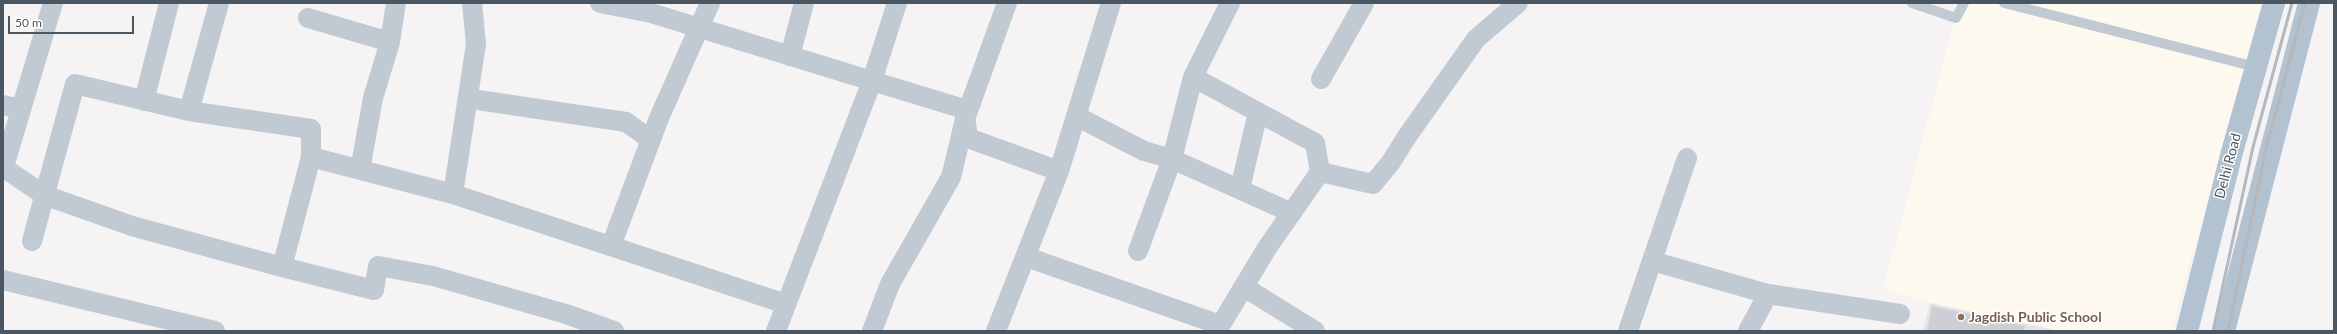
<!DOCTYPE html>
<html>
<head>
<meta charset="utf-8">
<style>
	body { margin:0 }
	#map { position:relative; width:2337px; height:334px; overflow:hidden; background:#f5f3f3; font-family:Lato,sans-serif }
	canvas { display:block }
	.frame { position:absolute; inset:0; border:4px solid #4a5661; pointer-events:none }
	.scale { position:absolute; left:8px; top:16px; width:126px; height:18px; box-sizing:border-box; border:2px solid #4a5661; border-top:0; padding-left:5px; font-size:12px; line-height:14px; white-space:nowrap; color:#4a5661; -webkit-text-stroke:3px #fff; paint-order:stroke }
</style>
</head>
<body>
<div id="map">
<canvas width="2337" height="334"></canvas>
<div class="frame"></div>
<div class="scale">50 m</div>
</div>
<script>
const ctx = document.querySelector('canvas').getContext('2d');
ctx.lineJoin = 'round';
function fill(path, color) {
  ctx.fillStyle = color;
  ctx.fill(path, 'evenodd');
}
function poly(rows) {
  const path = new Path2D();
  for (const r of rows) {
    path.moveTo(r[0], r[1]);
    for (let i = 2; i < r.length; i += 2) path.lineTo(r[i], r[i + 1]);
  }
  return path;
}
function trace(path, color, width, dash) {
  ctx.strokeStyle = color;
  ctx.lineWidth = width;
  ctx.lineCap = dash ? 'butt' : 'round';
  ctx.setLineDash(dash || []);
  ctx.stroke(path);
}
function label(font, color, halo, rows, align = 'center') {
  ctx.font = font + ' Lato,sans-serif';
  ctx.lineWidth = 3;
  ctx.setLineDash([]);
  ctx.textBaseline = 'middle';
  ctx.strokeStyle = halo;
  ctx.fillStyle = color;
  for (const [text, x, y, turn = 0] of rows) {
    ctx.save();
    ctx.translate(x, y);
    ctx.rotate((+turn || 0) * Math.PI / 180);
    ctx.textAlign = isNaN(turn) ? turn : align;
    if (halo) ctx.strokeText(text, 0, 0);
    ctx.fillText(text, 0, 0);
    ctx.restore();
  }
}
fill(poly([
	[1959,3,2262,3,2171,331,2060,331,1930,303,1883,289]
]), '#fdf9ef');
fill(poly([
	[1930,303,2059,331,1923,331]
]), '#e6e4e5');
const building = poly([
	[1932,306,2025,326,2024,331,1927,331,1932,306]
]);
fill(building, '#cdcfd5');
trace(building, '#d7d9de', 1);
trace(poly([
	[1912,3,1956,18,1964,3],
	[2004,3,2256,67]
]), '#c1cad2', 10);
trace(poly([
	[219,3,189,111,311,129,311,157,453,194,476,44,472,3],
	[600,3,651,13,872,81,897,3],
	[1230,3,1193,77,1315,143,1320,172],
	[308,18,390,42],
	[790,56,804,3],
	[1321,79,1364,3],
	[478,100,626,122,651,140],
	[144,101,169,3],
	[3,105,21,109],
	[1076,116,1144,151,1172,159,1292,213],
	[311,157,282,267,374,290,378,266,433,276,566,314,614,331],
	[4,168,44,195,132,226,282,267],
	[3,170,53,3],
	[360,170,373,98,390,42,396,3],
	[1059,171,1111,3],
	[1240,189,1258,112],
	[453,194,786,304],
	[32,241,75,84,189,111],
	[611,246,659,118,710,3],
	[1138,251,1172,159,1193,77],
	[1035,260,1220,325],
	[1652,261,1768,294,1900,314],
	[3,280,215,331],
	[1244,287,1315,331],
	[776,331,872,81,964,109,968,138,1059,171,996,331],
	[872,331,890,284,951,177,965,119,1007,3],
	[1217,331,1267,248,1320,172,1373,184,1391,162,1408,135,1476,39,1518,3],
	[1628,331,1687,158],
	[1748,331,1768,294]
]), '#c1cad2', 20);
trace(poly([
	[2187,331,2232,152,2274,3],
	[2224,331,2309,3]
]), '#b3c2d1', 22);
trace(poly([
	[2213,331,2253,147,2292,3],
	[2228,331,2266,149,2305,3]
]), '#b5b8bd', 3);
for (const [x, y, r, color] of [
	[1961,317,4,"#8d6e63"]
]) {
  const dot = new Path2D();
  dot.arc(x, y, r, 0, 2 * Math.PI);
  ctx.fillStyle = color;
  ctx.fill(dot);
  trace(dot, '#fff', 1.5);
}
label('14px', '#4a5661', '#fff', [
	["Delhi Road",2228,166,-75]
]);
label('bold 14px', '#785e54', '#fff', [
	["Jagdish Public School",1969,317]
], 'left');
</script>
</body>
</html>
